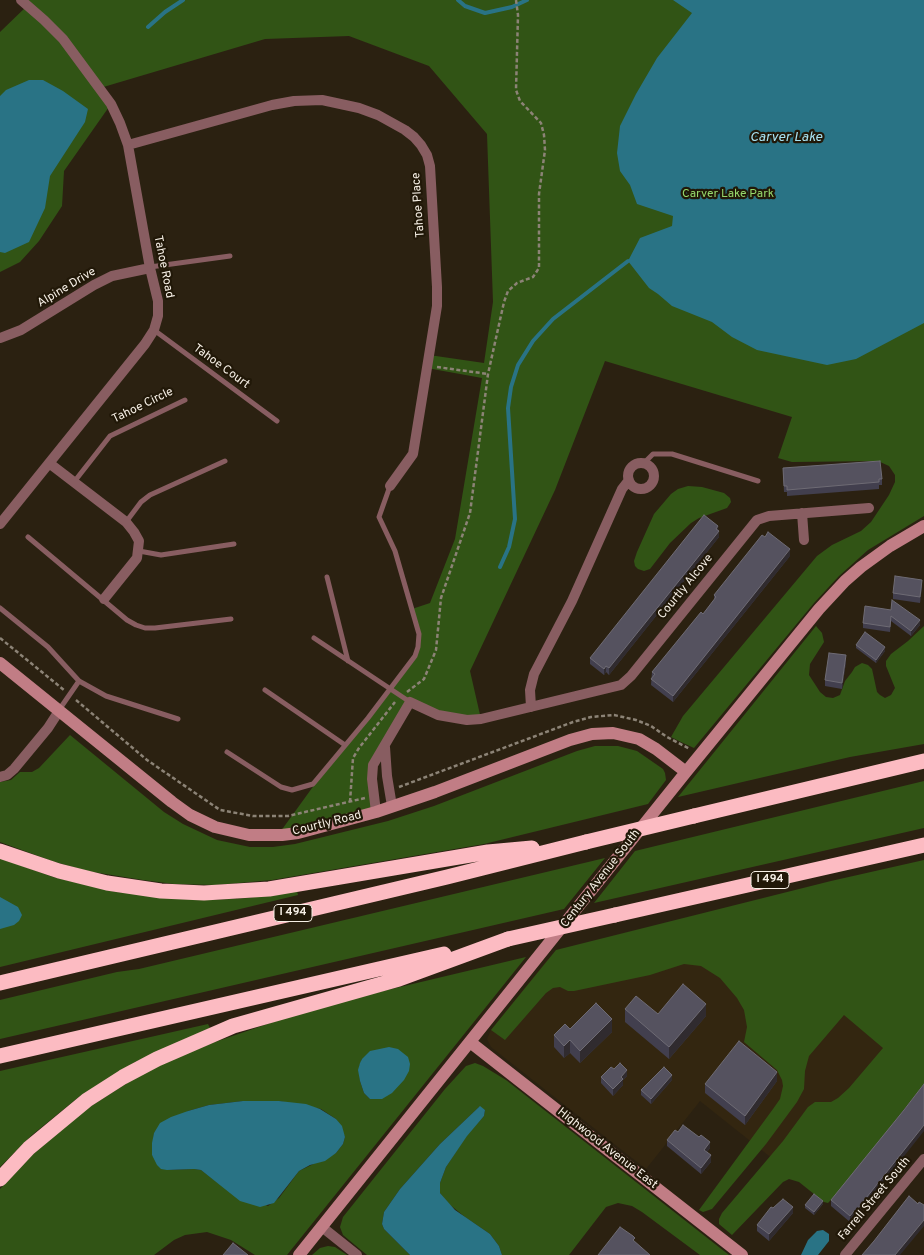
<!DOCTYPE html>
<html>
<head>
<meta charset="utf-8">
<style>
	body { margin:0 }
	canvas { display:block; background:#2b2111 }
</style>
</head>
<body>
<canvas width="924" height="1255"></canvas>
<script>
const ctx = document.querySelector('canvas').getContext('2d');
ctx.lineJoin = 'round';
function fill(path, color) {
  ctx.fillStyle = color;
  ctx.fill(path, 'evenodd');
}
function poly(rows) {
  const path = new Path2D();
  for (const r of rows) {
    if (r.length === 3) {
      path.moveTo(r[0] + r[2], r[1]);
      path.arc(r[0], r[1], r[2], 0, 2 * Math.PI);
      continue;
    }
    path.moveTo(r[0], r[1]);
    for (let i = 2; i < r.length; i += 2) path.lineTo(r[i], r[i + 1]);
  }
  return path;
}
function trace(path, color, width, dash) {
  ctx.strokeStyle = color;
  ctx.lineWidth = width;
  ctx.lineCap = dash ? 'butt' : 'round';
  ctx.setLineDash(dash || []);
  ctx.stroke(path);
}
function label(font, color, halo, rows, align = 'center') {
  ctx.font = font + ' Overpass,sans-serif';
  ctx.lineWidth = 4.5;
  ctx.setLineDash([]);
  ctx.textBaseline = 'middle';
  ctx.strokeStyle = halo;
  ctx.fillStyle = color;
  for (const [text, x, y, turn = 0] of rows) {
    ctx.save();
    ctx.translate(x, y);
    ctx.rotate((+turn || 0) * Math.PI / 180);
    ctx.textAlign = isNaN(turn) ? turn : align;
    if (halo) ctx.strokeText(text, 0, 0);
    ctx.fillText(text, 0, 0);
    ctx.restore();
  }
}
fill(poly([
	[848,887,924,1082,827,1202,700,1101,646,1169,491,1047,487,1039,491,1030,548,959]
]), '#332610');
fill(poly([
	[21,0,924,0,924,516,868,550,839,576,814,603,694,748,681,742,671,737,683,716,817,556,832,545,861,531,871,522,889,495,895,482,895,475,889,466,878,461,792,462,778,458,792,417,605,361,555,490,470,671,481,719,467,720,410,703,373,765,376,812,278,835,320,777,415,656,419,635,412,609,430,603,455,539,482,378,427,368,429,355,484,363,493,302,487,134,429,66,349,36,265,39,100,88,111,104,64,171,62,206,39,241,20,262,0,272,0,32,28,5],
	[688,486,702,487,724,493,730,498,731,502,727,508,699,518,691,523,670,543,650,569,644,571,638,569,635,566,634,561,637,552,654,514,671,494,678,489],
	[816,626,822,633,824,642,810,664,809,675,820,692,826,697,833,698,840,695,845,681,852,672,855,667,862,663,868,665,872,669,877,692,880,695,885,698,891,695,895,688,886,666,886,661,891,654,908,641,924,626,924,744,850,757,678,797],
	[70,735,164,812,183,824,217,840,250,847,273,847,295,844,388,821,434,806,577,751,595,746,618,746,637,751,663,769,665,773,666,780,648,804,484,844,272,880,216,885,174,884,143,880,87,871,52,861,0,842,0,782,11,780,20,772,32,772,39,768],
	[924,781,924,828,594,903,635,851],
	[0,858,53,877,116,892,212,900,248,898,297,891,298,895,0,967],
	[605,858,564,909,0,1039,0,1000,117,972,139,969],
	[924,860,924,1084,844,1186,828,1203,824,1202,799,1182,789,1179,783,1182,732,1235,719,1224,719,1219,722,1213,783,1141,808,1107,815,1102,831,1102,838,1098,849,1088,883,1048,844,1015,809,1056,805,1071,804,1089,797,1102,766,1144,712,1209,703,1212,699,1210,773,1109,780,1099,783,1086,782,1080,777,1070,744,1042,747,1027,744,1010,737,998,720,978,701,966,684,964,650,975,574,991,568,991,560,987,553,988,546,993,505,1040,491,1030,556,950,831,881],
	[526,957,287,1255,255,1255,231,1240,207,1232,185,1235,174,1240,154,1255,0,1255,0,1189,31,1156,85,1110,132,1080,163,1063,215,1042,285,1018,358,997],
	[362,1059,370,1099,364,1093,360,1081,359,1067],
	[243,1101,279,1101,321,1109,336,1119,345,1137,343,1144,336,1153,299,1171,279,1198,268,1206,218,1183,201,1170,194,1169,168,1170,152,1155,154,1133,188,1111,209,1105],
	[208,1024,210,1028,135,1062,80,1096,32,1135,0,1167,0,1071],
	[475,1063,483,1066,506,1080,729,1255,700,1255,642,1212,632,1206,618,1203,606,1207,569,1255,502,1255,499,1246,490,1234,465,1217,449,1204,440,1193,440,1183,446,1167,467,1135,484,1116,485,1110,479,1107,440,1144,400,1189,384,1212,382,1224,384,1229,410,1255,367,1255,343,1235,340,1227,343,1217,445,1089,466,1066],
	[328,1246,335,1247,347,1255,312,1255,320,1248]
]), '#315415');
fill(poly([
	[673,0,924,0,924,323,856,359,827,365,757,350,732,337,712,322,672,306,658,294,649,288,628,261,640,238,672,226,673,216,637,204,630,185,620,171,617,153,620,126,636,94,657,58,692,13],
	[29,80,43,80,63,91,88,109,85,122,50,176,45,208,29,242,5,253,0,252,0,96,6,90],
	[0,897,18,907,22,915,19,921,14,925,0,929],
	[389,1047,398,1049,408,1057,410,1064,409,1071,404,1080,392,1093,382,1099,370,1099,364,1093,360,1081,358,1070,360,1063,362,1059,370,1051],
	[243,1101,279,1101,306,1104,320,1109,336,1119,342,1126,345,1137,343,1144,336,1153,325,1161,310,1165,299,1171,274,1203,260,1207,240,1201,201,1170,194,1169,167,1170,161,1169,157,1165,152,1155,152,1143,154,1133,160,1123,171,1117,188,1111,209,1105],
	[480,1106,485,1110,484,1116,467,1136,446,1167,440,1183,440,1193,455,1210,490,1234,499,1246,502,1255,410,1255,384,1229,382,1224,384,1212,400,1189,440,1144],
	[823,1230,829,1234,829,1241,818,1255,801,1255,808,1240,817,1231]
]), '#297385');
trace(poly([
	[458,0,465,6,485,13,512,7,527,0],
	[148,27,165,12,183,0],
	[500,567,509,547,515,519,508,408,511,387,518,365,533,341,553,319,628,261]
]), '#297385', 4);
trace(poly([
	[437,367,488,374],
	[0,638,64,690],
	[407,692,424,679,436,650,441,598,470,513,488,374,504,302,508,291,517,283,533,277,539,268,539,194,545,150,544,135,541,123,520,101,516,90,518,15,516,0],
	[76,700,147,760,220,810,253,816,288,816,365,798],
	[399,787,573,722,591,717,614,715,636,720,651,726,667,737,690,749],
	[350,802,353,758,359,748,395,702]
]), '#8c8376', 2.5, [4, 2.5]);
trace(poly([
	[150,267,230,256],
	[154,330,277,421],
	[644,463,653,454,672,454,758,481],
	[74,482,110,436,185,400],
	[126,522,141,502,150,495,225,461],
	[28,537,127,620,136,625,145,628,155,628,231,619],
	[139,551,161,555,234,544],
	[327,577,348,661],
	[0,608,48,647,79,681,106,696,178,719],
	[314,638,410,702],
	[265,690,345,745],
	[59,710,79,681],
	[227,752,281,787,292,790,313,784,368,718,415,656,418,647,419,634,395,551,379,517,390,486]
]), '#885d61', 5);
trace(poly([
	[128,145,272,105,294,101,322,100,359,108,378,115,405,130,414,137,421,145,427,155,430,166,437,287,437,306,413,454,390,486],
	[0,338,21,330,94,285,112,276,150,268],
	[49,463,126,522,134,532,139,541,137,558,104,599],
	[641,476,13],
	[802,513,804,540],
	[0,524,145,344,154,330,158,316,158,301,150,268,128,145,120,123,111,104,63,39,44,20,21,0],
	[531,707,530,690,534,674,572,601,622,489,629,480],
	[385,747,387,776,392,806],
	[0,777,7,775,14,769,48,728,59,711],
	[376,812,372,779,373,765,410,702,438,715,467,720,481,719,621,685,631,676,757,520,769,516,869,508],
	[322,1227,357,1255],
	[845,1255,924,1159]
]), '#885d61', 10);
trace(poly([
	[0,663,172,802,190,815,215,827,249,835,282,835,298,833,376,812,435,792,570,740,592,734,613,733,639,739,656,749,686,772],
	[470,1042,742,1255],
	[299,1255,686,772,819,609,845,581,861,567,890,546,924,526]
]), '#c17d85', 12);
trace(poly([
	[694,816,924,761],
	[0,851,59,871,107,883,161,891,204,893,269,889,488,852,532,848],
	[615,915,924,845],
	[0,983,447,877,586,842],
	[0,1056,444,954],
	[0,1179,29,1148,87,1100,123,1077,157,1059,233,1026,399,979,508,939]
]), '#fcbbc2', 15);
trace(poly([
	[586,842,694,816],
	[508,939,615,915]
]), '#fcbbc2', 15);
fill(poly([
	[783,468,882,479,882,485,879,485,879,489,787,496,787,492,784,492],
	[718,530,719,537,609,675,606,672,604,675,590,664,590,658],
	[790,556,673,702,651,685,652,672,714,601,714,595],
	[922,586,920,603,893,599,893,593],
	[891,610,920,625,911,636,891,621,890,632,863,628,863,623],
	[856,645,885,651,876,663,856,648],
	[846,662,842,689,825,686,825,680],
	[625,1009,658,1014,706,1016,669,1059,625,1022],
	[570,1029,612,1032,580,1063,570,1053,564,1058,554,1047,554,1035],
	[614,1069,627,1076,623,1080,623,1085,613,1096,601,1083,601,1077],
	[672,1080,651,1104,641,1095,641,1090],
	[777,1081,745,1125,705,1093,705,1084],
	[904,1110,855,1218,854,1217,850,1222,831,1206,831,1200],
	[667,1140,710,1148,707,1152,711,1162,701,1174,667,1146],
	[823,1204,814,1215,805,1208,805,1205],
	[773,1208,793,1213,769,1241,757,1231,757,1225]
]), '#423f4e');
fill(poly([
	[718,526,719,537,609,675,609,668],
	[790,549,790,556,673,702,673,696],
	[922,580,922,586,920,603,920,597],
	[920,620,920,625,911,636,911,631],
	[885,647,885,651,876,663,876,660],
	[846,655,846,662,842,689,842,683],
	[606,666,606,672,604,675,604,669],
	[706,1004,706,1016,669,1059,669,1047],
	[612,1019,612,1032,580,1063,580,1051],
	[570,1040,570,1053,564,1058,564,1046],
	[627,1070,627,1076,623,1080,623,1085,613,1096,613,1089,621,1077],
	[777,1072,777,1081,745,1125,745,1116],
	[672,1075,672,1080,651,1104,651,1099],
	[924,1125,924,1131,855,1218,855,1212],
	[710,1142,710,1148,704,1156,704,1150],
	[711,1155,711,1162,701,1174,701,1168],
	[823,1201,823,1204,814,1215,814,1212],
	[793,1207,793,1213,769,1241,769,1234],
	[854,1211,854,1217,850,1222,850,1216],
	[924,1220,924,1226,900,1255,895,1255]
]), '#302b2f');
const building = poly([
	[880,461,882,479,879,479,879,482,787,490,787,486,784,486,783,468,880,461],
	[704,515,718,526,716,529,719,531,609,668,606,666,604,669,590,658,704,515],
	[768,532,790,549,673,696,651,679,655,674,652,672,701,612,703,614,716,597,714,595,762,535,765,537,768,532],
	[895,576,922,580,920,597,893,593,895,576],
	[892,600,920,620,911,631,891,616,890,627,863,623,865,606,891,610,892,600],
	[865,632,885,647,876,660,856,645,865,632],
	[829,653,846,655,842,683,825,680,829,653],
	[683,984,706,1004,669,1047,625,1009,636,996,658,1014,683,984],
	[596,1003,612,1019,580,1051,570,1040,564,1046,554,1035,565,1024,570,1029,596,1003],
	[739,1041,777,1072,745,1116,705,1084,739,1041],
	[620,1063,627,1070,621,1077,623,1079,613,1089,601,1077,611,1067,614,1069,620,1063],
	[664,1067,672,1075,651,1099,641,1090,664,1067],
	[924,1084,924,1125,855,1212,854,1211,850,1216,831,1200,904,1110,924,1084],
	[683,1125,699,1137,701,1135,710,1142,704,1150,711,1155,701,1168,667,1140,675,1130,678,1132,683,1125],
	[814,1194,823,1201,814,1212,805,1205,814,1194],
	[909,1196,918,1204,919,1202,924,1205,924,1220,895,1255,862,1255,874,1241,909,1196],
	[783,1199,793,1207,769,1234,757,1225,771,1207,773,1208,783,1199],
	[620,1227,633,1236,635,1238,633,1240,650,1255,598,1255,620,1227],
	[233,1243,248,1255,223,1255,233,1243]
]);
fill(building, '#55525f');
trace(building, '#6e6b74', 1);
for (const [x, y, w] of [
	[770,880,38],
	[293,913,38]
]) {
  const box = new Path2D();
  box.roundRect(x - w / 2, y - 8.5, w, 17, 4);
  ctx.fillStyle = '#211808';
  ctx.fill(box);
  trace(box, '#f6efe5', 1);
}
label('bold 11px', '#f6efe5', null, [
	["I 494",770,880],
	["I 494",293,913]
]);
label('12px', '#96d86b', '#211808', [
	["Carver Lake Park",728,195]
]);
label('12px', '#f6efe5', '#211808', [
	["Tahoe Place",419,205,-94],
	["Tahoe Road",163,267,79],
	["Alpine Drive",67,288,-31],
	["Tahoe Court",221,367,36],
	["Tahoe Circle",143,406,-26],
	["Courtly Alcove",686,587,-51],
	["Courtly Road",327,824,-14],
	["Century Avenue South",601,879,-52],
	["Highwood Avenue East",607,1149,38],
	["Farrell Street South",875,1199,-50]
]);
label('italic 14px', '#a8e2f2', '#211808', [
	["Carver Lake",786,138]
]);
</script>
</body>
</html>
